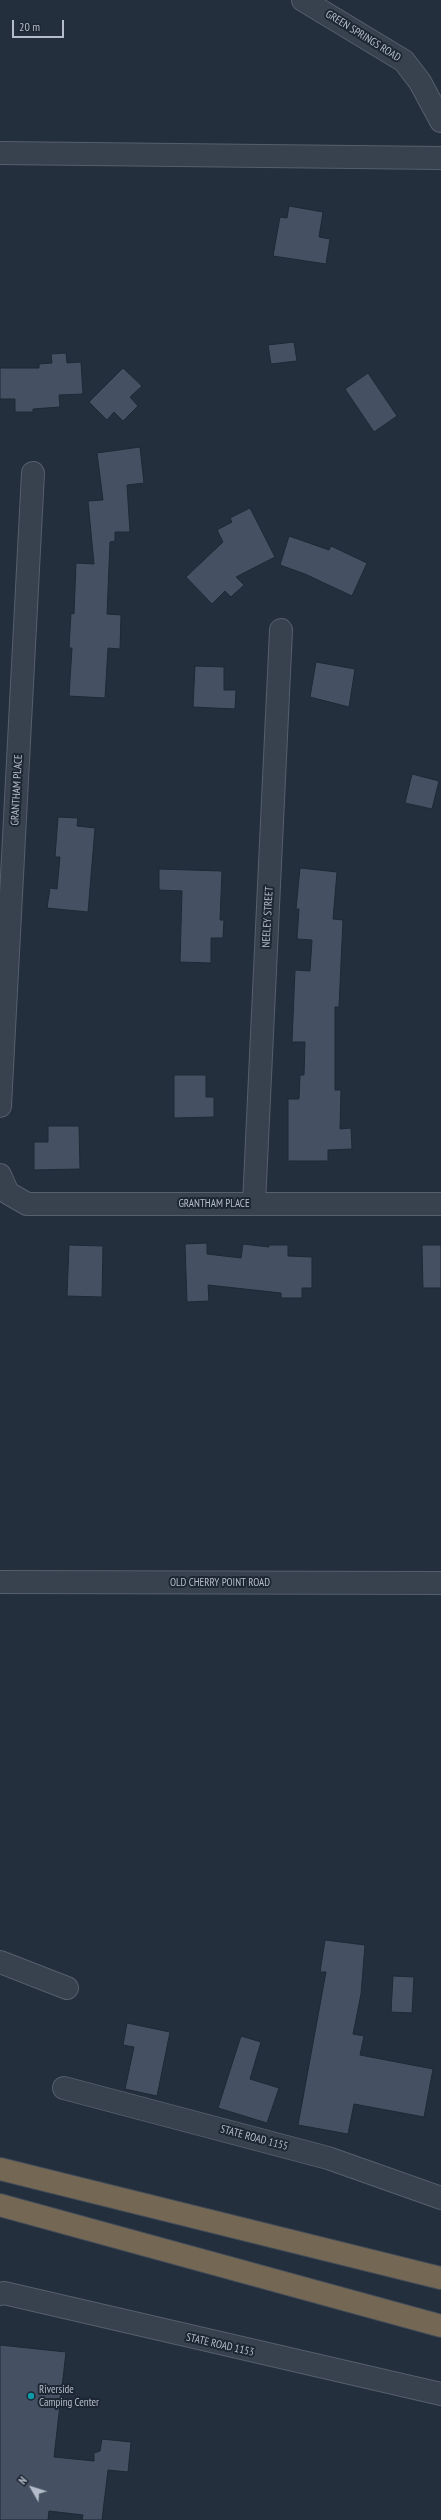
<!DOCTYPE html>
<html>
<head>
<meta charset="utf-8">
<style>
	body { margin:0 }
	#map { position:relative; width:441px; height:2520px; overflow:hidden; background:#242f3e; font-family:"PT Sans Narrow",sans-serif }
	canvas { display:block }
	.north { position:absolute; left:12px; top:2468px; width:40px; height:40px; -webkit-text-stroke:3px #1d2633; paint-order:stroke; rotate:309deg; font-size:11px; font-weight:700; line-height:16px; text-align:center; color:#b4bcc9 }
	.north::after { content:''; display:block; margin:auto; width:14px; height:18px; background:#b4bcc9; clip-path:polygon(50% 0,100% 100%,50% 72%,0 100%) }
	.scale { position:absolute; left:12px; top:20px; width:52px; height:18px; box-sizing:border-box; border:2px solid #b4bcc9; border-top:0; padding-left:5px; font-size:12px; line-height:14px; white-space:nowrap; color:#b4bcc9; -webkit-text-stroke:3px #1d2633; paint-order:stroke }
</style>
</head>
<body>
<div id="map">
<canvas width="441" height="2520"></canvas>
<div class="north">N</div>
<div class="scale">20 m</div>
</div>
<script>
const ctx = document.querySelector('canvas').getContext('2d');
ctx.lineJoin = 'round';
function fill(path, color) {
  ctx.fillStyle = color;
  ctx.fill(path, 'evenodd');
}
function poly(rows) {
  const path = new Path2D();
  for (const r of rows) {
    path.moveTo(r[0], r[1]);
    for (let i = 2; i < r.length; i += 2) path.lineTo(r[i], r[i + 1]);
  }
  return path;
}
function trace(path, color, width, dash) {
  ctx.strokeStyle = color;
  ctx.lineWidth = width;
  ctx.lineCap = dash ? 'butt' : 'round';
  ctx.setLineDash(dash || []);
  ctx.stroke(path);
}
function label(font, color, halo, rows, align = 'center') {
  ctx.font = font + ' "PT Sans Narrow",sans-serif';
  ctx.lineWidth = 4;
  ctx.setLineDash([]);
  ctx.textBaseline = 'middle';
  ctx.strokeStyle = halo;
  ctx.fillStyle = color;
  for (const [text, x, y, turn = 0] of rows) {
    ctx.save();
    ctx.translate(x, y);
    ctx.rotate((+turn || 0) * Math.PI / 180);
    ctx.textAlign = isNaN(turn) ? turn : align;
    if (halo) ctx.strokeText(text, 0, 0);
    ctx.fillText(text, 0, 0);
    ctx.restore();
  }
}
const building = poly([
	[289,206,323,212,319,237,330,239,326,264,273,256,280,217,287,218,289,206],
	[294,342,297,361,271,364,268,345,294,342],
	[66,353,67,363,81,362,83,394,59,395,60,407,33,409,33,412,15,412,15,399,0,399,0,368,39,368,39,364,52,363,51,354,66,353],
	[123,368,142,386,130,397,138,406,123,421,114,412,107,420,89,402,123,368],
	[368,373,397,416,374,432,345,389,368,373],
	[140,447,144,483,127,485,130,532,115,532,115,541,110,542,107,614,121,615,120,649,108,648,105,698,69,696,72,648,69,648,71,613,74,614,76,563,94,564,88,501,103,500,97,453,140,447],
	[250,508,275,557,236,577,244,585,231,597,225,591,212,604,186,577,223,542,217,530,232,522,230,518,250,508],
	[289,536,329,550,331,546,367,563,352,596,305,574,280,565,289,536],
	[316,662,355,669,349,707,310,697,316,662],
	[195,666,224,667,224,690,236,690,235,709,193,707,195,666],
	[412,774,439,781,432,809,405,803,412,774],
	[58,817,78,818,77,826,95,828,88,912,47,908,50,888,57,889,60,857,55,857,58,817],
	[300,868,337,872,333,919,343,920,339,1007,335,1007,335,1090,341,1090,340,1129,351,1128,352,1149,328,1150,328,1161,288,1161,288,1099,299,1099,300,1075,304,1075,305,1042,292,1042,295,970,310,971,312,940,297,939,299,909,296,909,300,868],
	[159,869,222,871,220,920,224,920,223,938,211,938,211,963,180,962,182,891,159,890,159,869],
	[174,1075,206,1075,206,1097,214,1097,214,1117,174,1118,174,1075],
	[48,1126,79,1126,80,1169,34,1170,34,1142,48,1142,48,1126],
	[207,1243,207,1254,241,1258,243,1244,269,1247,269,1245,288,1245,288,1256,312,1257,312,1288,302,1288,302,1298,281,1298,281,1293,208,1285,209,1301,187,1302,185,1244,207,1243],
	[69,1245,103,1246,102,1297,67,1296,69,1245],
	[422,1245,441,1245,441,1288,423,1288,422,1245],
	[325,1940,365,1945,361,1994,353,2034,364,2036,360,2055,433,2069,424,2117,354,2104,348,2134,298,2125,326,1972,320,1972,325,1940],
	[393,1976,414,1977,412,2013,391,2012,393,1976],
	[127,2023,170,2032,157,2096,125,2089,134,2047,123,2045,127,2023],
	[241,2036,261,2042,250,2079,279,2088,267,2123,218,2108,241,2036],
	[0,2345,66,2352,54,2457,94,2461,94,2453,100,2451,102,2439,131,2442,128,2472,108,2470,102,2520,82,2520,83,2515,49,2511,48,2520,0,2520,0,2345]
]);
fill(building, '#455162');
trace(building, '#1f2835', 1);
const minor = poly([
	[303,0,404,61,420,82,441,121],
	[0,153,441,158],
	[0,1106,33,473],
	[0,1175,8,1193,27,1204,441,1204],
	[254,1204,281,630],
	[0,1582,441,1583],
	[0,1962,67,1988],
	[64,2088,328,2158,441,2198],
	[0,2294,4,2293,441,2394]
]);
const highway = poly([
	[0,2169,441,2278],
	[0,2205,441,2326]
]);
trace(minor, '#565f6c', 24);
trace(highway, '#434c59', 24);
trace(minor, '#38414e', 22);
trace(highway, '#746855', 22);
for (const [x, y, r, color] of [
	[31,2396,4,"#0f9aa8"]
]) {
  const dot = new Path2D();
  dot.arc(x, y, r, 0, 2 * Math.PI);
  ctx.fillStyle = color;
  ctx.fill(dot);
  trace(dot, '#1d2633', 1.5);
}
label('11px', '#b4bcc9', '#1d2633', [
	["GREEN SPRINGS ROAD",363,36,32],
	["GRANTHAM PLACE",17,790,-87],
	["NEELEY STREET",268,917,-87],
	["GRANTHAM PLACE",214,1204],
	["OLD CHERRY POINT ROAD",220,1583],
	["STATE ROAD 1155",254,2138,15],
	["STATE ROAD 1153",220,2345,13]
]);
label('11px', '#b4bcc9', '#1d2633', [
	["Riverside",39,2390],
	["Camping Center",39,2403]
], 'left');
</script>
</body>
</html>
